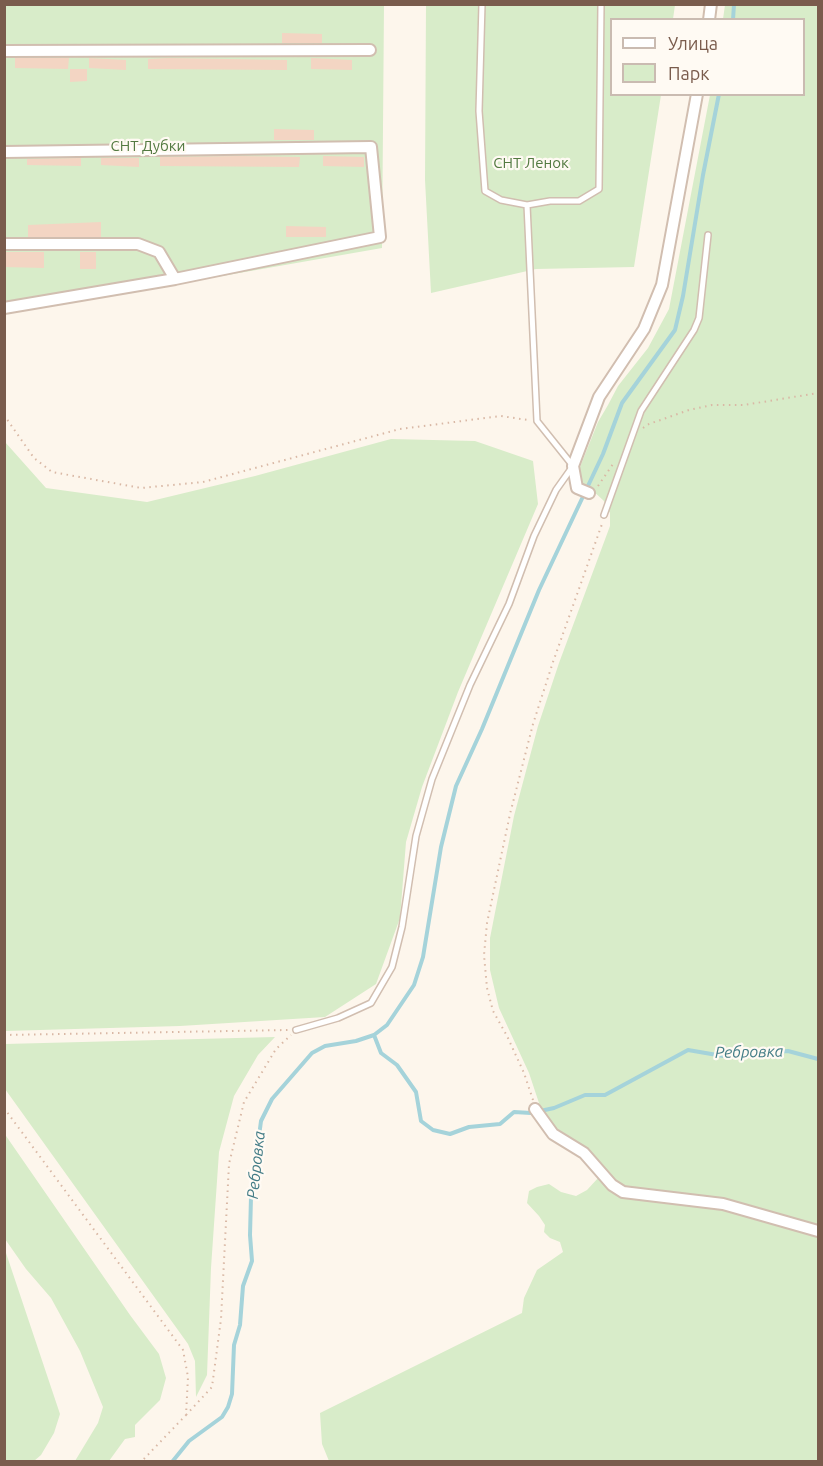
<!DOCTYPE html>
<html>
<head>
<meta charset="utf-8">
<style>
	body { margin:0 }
	#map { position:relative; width:823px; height:1466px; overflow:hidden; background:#fdf6ec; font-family:Ubuntu,sans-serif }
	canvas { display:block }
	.frame { position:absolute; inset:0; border:6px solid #7a5c4d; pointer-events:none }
	.legend { position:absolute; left:610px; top:18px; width:195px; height:78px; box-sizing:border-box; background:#fffaf3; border:2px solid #cabbb1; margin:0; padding:8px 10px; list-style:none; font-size:18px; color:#7a5c4d }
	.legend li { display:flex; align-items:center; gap:12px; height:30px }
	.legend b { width:30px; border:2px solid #cabbb1 }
</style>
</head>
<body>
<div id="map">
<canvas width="823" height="1466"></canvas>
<div class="frame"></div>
<ul class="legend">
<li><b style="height:8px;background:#fff"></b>Улица</li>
<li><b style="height:16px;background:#d8ecc9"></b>Парк</li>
</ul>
</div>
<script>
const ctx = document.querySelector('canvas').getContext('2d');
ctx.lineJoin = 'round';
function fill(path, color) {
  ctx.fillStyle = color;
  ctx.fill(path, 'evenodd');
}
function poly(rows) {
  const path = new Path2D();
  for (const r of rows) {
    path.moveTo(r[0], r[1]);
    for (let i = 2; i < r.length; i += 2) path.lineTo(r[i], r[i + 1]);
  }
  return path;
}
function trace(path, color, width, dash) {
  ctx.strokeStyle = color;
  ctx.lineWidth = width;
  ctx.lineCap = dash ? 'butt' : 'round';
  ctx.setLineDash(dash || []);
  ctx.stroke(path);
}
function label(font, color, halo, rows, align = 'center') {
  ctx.font = font + ' Ubuntu,sans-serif';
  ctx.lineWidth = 4.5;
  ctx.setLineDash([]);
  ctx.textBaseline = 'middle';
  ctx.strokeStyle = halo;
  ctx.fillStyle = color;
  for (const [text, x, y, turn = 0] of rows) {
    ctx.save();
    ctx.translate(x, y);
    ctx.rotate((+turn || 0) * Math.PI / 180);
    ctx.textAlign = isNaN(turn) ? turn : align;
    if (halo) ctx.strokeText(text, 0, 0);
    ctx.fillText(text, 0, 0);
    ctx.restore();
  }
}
fill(poly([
	[5,5,384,5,382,248,5,314],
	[426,5,675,5,673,19,612,20,612,94,661,95,634,267,536,269,431,293,425,180],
	[725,5,818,5,818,1461,329,1461,322,1444,320,1413,522,1313,524,1298,537,1270,563,1252,560,1242,550,1238,544,1232,545,1225,539,1216,527,1203,529,1191,537,1187,549,1184,561,1192,576,1196,587,1190,599,1177,596,1158,585,1147,556,1128,546,1118,541,1109,529,1073,499,1008,490,970,490,938,514,816,538,726,559,663,610,526,610,513,604,501,592,490,581,486,578,472,598,422,608,405,618,386,648,348,669,309,710,95,804,94,804,20,723,19],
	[391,439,475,441,533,461,538,504,458,692,422,787,406,842,400,918,376,984,325,1017,180,1026,5,1031,5,442,46,488,147,502,255,476],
	[275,1037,258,1055,234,1096,219,1152,211,1268,207,1375,196,1397,195,1361,188,1344,5,1089,5,1044],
	[4,1133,130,1315,159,1354,166,1378,160,1400,135,1425,135,1437,125,1439,109,1461,75,1461,98,1423,103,1407,80,1351,51,1298,26,1269,5,1239],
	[5,1250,60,1414,54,1433,41,1455,34,1461,5,1461]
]), '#d8ecc9');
trace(poly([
	[733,20,734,4],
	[374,1035,381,1053,397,1065,416,1092,421,1121,433,1130,450,1134,469,1127,500,1124,514,1112,531,1113,554,1108,585,1095,605,1095,688,1050,723,1056,788,1051,818,1059],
	[172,1462,189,1441,222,1417,228,1407,232,1394,234,1345,240,1325,243,1286,252,1261,250,1235,251,1197,261,1121,272,1099,312,1053,325,1046,356,1041,374,1035,387,1025,414,985,423,957,441,847,456,786,482,729,539,590,603,454,622,403,675,330,683,296,703,175,719,94]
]), '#a5d3da', 4);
fill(poly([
	[282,33,322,34,322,43,282,43],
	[15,58,69,58,68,69,15,68],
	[89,58,126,60,126,70,89,68],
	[168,58,287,60,287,70,148,69,148,59],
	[311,58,352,60,352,70,311,69],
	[70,69,87,69,87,81,70,82],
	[274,129,314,130,314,140,274,140],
	[240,156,300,157,299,167,160,166,160,157],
	[323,156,364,157,364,167,323,166],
	[81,158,81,166,27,165,27,159],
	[101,158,139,158,139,167,101,165],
	[101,222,101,237,28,237,28,225],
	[286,226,326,227,326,237,286,237],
	[4,252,44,252,44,268,4,267],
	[80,252,96,252,96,269,80,269]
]), '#f3d5c3');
const service = poly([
	[527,205,550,201,579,201,599,189,601,4],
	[604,515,641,411,694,330,699,318,708,235],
	[296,1030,338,1018,371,1003,392,967,402,927,416,836,432,779,470,685,509,604,534,536,556,490,573,466,537,421,527,205,501,200,485,191,479,111,482,4]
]);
const minor = poly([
	[709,20,711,4],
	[4,51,370,50],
	[4,152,371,147,380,237,175,279,159,252,138,244,4,244],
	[4,308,175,279],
	[589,493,577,488,573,466,599,397,644,329,662,285,697,94],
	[535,1109,553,1134,584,1153,612,1185,623,1192,723,1204,818,1231]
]);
trace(service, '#d1beb0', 8);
trace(minor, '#d1beb0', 14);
trace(poly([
	[4,415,34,458,52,472,141,488,203,482,400,429,501,416,528,420],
	[643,428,649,424,689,410,712,405,744,405,818,393],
	[598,486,613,464],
	[4,1035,288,1030],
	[533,1100,524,1073,507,1036,493,1011,487,988,484,955,487,923,510,814,533,724,553,662,602,524],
	[4,1108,183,1350,188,1377,186,1415,141,1462],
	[186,1415,212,1387,221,1319,229,1164,244,1102,276,1049,291,1035]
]), '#d9b8a5', 2, [1.5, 4.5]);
trace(service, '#fff', 5);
trace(minor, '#fff', 10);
label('15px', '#537a41', '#fffaf3', [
	["СНТ Дубки",148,146],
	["СНТ Ленок",531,163]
]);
label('italic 16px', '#437c86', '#fffaf3', [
	["Ребровка",749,1052,-1],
	["Ребровка",256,1165,-84]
]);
</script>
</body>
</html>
